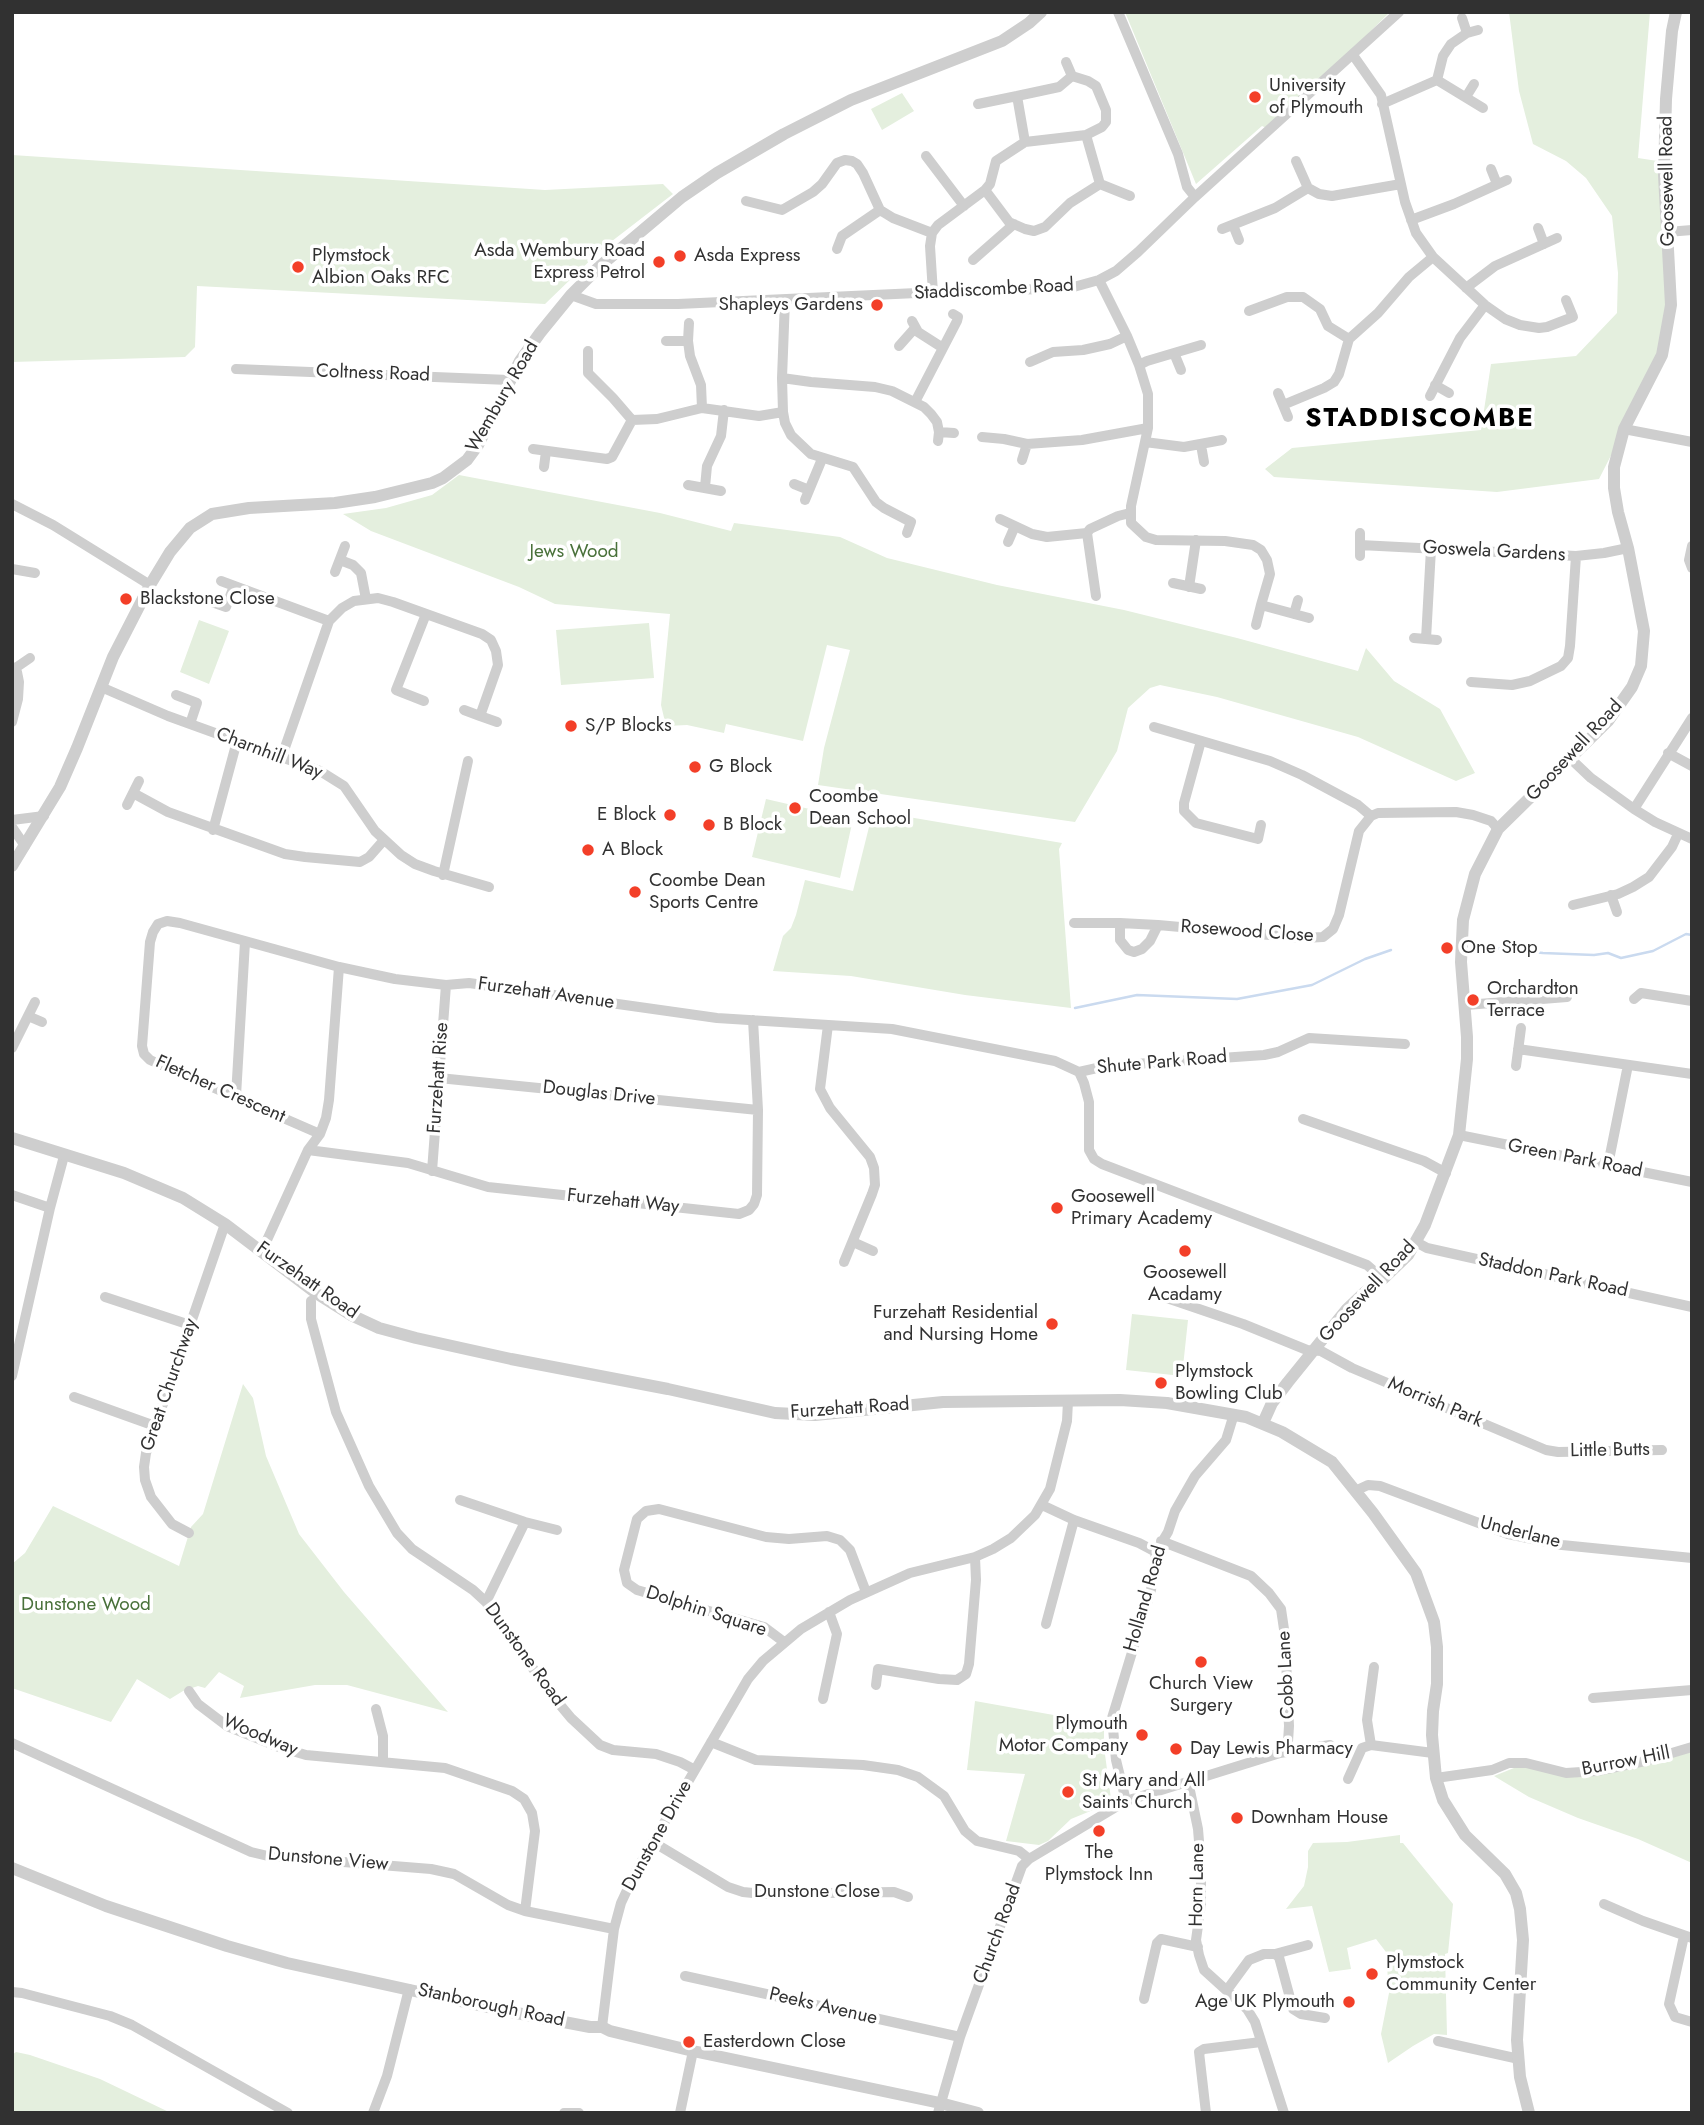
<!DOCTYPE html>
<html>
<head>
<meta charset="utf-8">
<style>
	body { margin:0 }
	#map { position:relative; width:1704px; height:2125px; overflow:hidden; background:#fff; font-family:Jost,sans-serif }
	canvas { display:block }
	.frame { position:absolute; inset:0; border:14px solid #313131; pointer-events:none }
</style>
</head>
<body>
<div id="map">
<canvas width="1704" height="2125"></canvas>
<div class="frame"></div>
</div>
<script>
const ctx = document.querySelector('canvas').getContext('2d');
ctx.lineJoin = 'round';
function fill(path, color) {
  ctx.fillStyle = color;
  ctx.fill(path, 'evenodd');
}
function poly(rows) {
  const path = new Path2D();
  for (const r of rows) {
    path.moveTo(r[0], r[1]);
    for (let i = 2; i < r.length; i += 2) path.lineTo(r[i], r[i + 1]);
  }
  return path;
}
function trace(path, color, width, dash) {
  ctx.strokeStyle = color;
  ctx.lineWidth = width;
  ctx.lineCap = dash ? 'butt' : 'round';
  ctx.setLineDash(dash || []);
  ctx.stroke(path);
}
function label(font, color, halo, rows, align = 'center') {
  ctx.font = font + ' Jost,sans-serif';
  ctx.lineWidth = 7;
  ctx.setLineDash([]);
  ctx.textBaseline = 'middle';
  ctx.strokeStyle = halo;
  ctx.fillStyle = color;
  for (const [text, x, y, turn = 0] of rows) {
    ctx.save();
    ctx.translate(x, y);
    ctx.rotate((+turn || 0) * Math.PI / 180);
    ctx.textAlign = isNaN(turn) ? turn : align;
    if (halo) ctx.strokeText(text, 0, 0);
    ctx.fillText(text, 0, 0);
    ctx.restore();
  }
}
fill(poly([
	[1125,12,1390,12,1271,130,1262,126,1196,184],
	[1509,12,1650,12,1638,158,1664,162,1671,287,1662,355,1599,479,1497,492,1274,477,1265,469,1292,448,1481,430,1491,364,1576,356,1617,313,1618,273,1612,216,1586,178,1566,161,1533,144,1519,91],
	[902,93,914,111,882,130,871,109],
	[12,155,545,190,663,184,673,194,603,248,545,304,197,286,195,347,185,357,12,362],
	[459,475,660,513,731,531,734,523,840,537,887,558,997,585,1124,610,1237,638,1358,671,1366,648,1394,681,1440,709,1475,773,1456,781,1358,737,1217,697,1160,685,1150,688,1128,708,1117,751,1075,822,818,785,824,748,850,650,827,645,803,741,726,724,724,733,687,725,666,726,661,705,670,614,555,604,519,587,371,531,343,514,386,508,432,495],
	[199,620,229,631,209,684,180,672],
	[649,623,654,678,561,685,556,630],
	[766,799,853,819,840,878,752,857],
	[873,811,1062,843,1059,849,1071,1008,965,995,851,976,773,971,783,936,791,928,796,915,805,880,853,891],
	[1132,1314,1188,1320,1182,1376,1126,1370],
	[243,1384,253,1398,266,1456,299,1534,344,1592,448,1712,347,1685,315,1685,240,1698,244,1686,219,1672,205,1688,198,1686,183,1691,170,1699,137,1679,111,1722,12,1688,12,1564,25,1553,53,1506,179,1566,191,1527,203,1514],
	[975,1701,1104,1724,1104,1747,1111,1799,1093,1810,1071,1819,1048,1841,1039,1845,1006,1841,1025,1774,967,1770],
	[1692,1752,1692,1863,1638,1839,1578,1818,1529,1797,1494,1776,1514,1768,1527,1767,1555,1774],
	[1400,1835,1400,1843,1403,1843,1453,1904,1448,1953,1445,1954,1447,2035,1434,2034,1413,2046,1388,2063,1381,2034,1389,1993,1386,1952,1376,1939,1347,1948,1351,1969,1329,1972,1312,1906,1286,1909,1304,1886,1308,1867,1308,1851,1313,1843,1347,1842],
	[16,2052,30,2055,100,2079,171,2113,12,2113,12,2055]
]), '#e4efde');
trace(poly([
	[1472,946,1543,953,1594,955,1608,953,1621,958,1653,951,1686,934,1692,935],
	[1075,1008,1137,995,1237,999,1312,985,1365,959,1391,950]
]), '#cadaef', 2.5);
trace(poly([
	[1118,12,1178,154,1187,187,1195,197],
	[1462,18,1467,33],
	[1478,30,1467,33,1451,44,1443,56,1437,80,1483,108],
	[1353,55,1381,95,1405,202,1416,233,1433,257,1485,305,1505,319,1520,325,1539,328,1547,327,1573,317,1566,300],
	[1466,97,1474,84],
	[978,104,1017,96],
	[1382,104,1437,80],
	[1086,135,1100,184,1130,196],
	[1025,142,1017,96,1059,87,1072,76],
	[926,156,964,206],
	[1296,161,1308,188,1319,194,1332,196,1401,184],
	[1491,169,1497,184],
	[985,190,1009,222,1025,229,1034,231,1045,227,1070,203,1100,184],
	[746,201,782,210,813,192,822,184,837,163,845,160,852,161,857,164,863,173,880,210,893,218,932,233],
	[1411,220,1454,204,1507,180],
	[1233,225,1239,240],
	[1538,228,1544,244],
	[1222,229,1275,208,1308,188],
	[1667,232,1692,230],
	[837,249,842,236,880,210],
	[973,260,1014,224],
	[1099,280,1127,336,1139,365,1148,394,1148,428,1131,506,1131,523,1146,537,1156,540,1225,541,1253,545,1261,550,1267,560,1270,574,1261,605,1309,618],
	[1466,288,1495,266,1557,238],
	[933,293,930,246,932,233,938,225,985,190,990,184,996,161,1025,142,1086,135,1102,127,1106,122,1106,110,1096,86,1088,81,1072,76,1066,62],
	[571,295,596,304,678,304,982,290,1058,289,1070,288,1099,280,1116,271,1138,252,1195,197,1399,12],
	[785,300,782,378,783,412,785,423,791,435,811,454,853,467,876,502,884,508,911,522,907,533],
	[1249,311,1287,297,1303,297,1320,309,1328,326,1349,339],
	[912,321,918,332,943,348],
	[689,323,688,341,690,356,701,385,702,408],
	[666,341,688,341],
	[899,346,915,328],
	[588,351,588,373,613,398,632,420],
	[1174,353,1181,370],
	[1030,362,1053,352,1083,350,1110,344,1127,336],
	[1139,365,1147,361,1201,345],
	[236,369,509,380],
	[782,378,811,382,875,387,892,391,924,407,931,414,937,422,939,432,938,441],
	[1435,385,1449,393],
	[1278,393,1288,417],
	[1430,396,1460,338,1485,305],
	[915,402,957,321,958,317,953,314],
	[1283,405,1324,388,1334,382,1339,374,1349,339,1378,313,1409,277,1433,257],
	[1624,429,1692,442],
	[939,432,954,433],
	[982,437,1004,439,1027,444,1082,440,1148,428],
	[1145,442,1184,447,1222,440],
	[1201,445,1204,462],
	[533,449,607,459,612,457,632,420,657,419,702,408,759,416,783,412],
	[1022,460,1027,444],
	[544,467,546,451],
	[794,484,809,490],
	[688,485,721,491],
	[705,487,707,466,721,436,724,410],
	[805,500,822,459],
	[12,504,53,525,150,585],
	[1000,519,1032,534,1047,537,1087,533,1090,529,1118,516,1130,513],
	[1087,533,1096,596],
	[1360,533,1360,556],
	[1008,542,1015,526],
	[1360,545,1576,556,1604,553,1628,548],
	[1692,546,1689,560,1692,568],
	[340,560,353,565,361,573,366,599],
	[12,569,35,573],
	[335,572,345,546],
	[221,581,329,621],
	[1173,583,1201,589],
	[1189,587,1196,540],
	[209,601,226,607,234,586],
	[1294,614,1298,600],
	[1256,625,1261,605],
	[1414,638,1437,640],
	[1426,639,1431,549],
	[12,667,17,672,19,682,18,699,12,722],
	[14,669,30,658],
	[1471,682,1512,685,1530,681,1561,666,1568,658,1570,646,1576,556],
	[101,687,168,716,320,771,344,786,375,831,401,855,415,864,434,871,489,887],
	[176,695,197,703,190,724],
	[424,701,396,690,426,614],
	[464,710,480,716],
	[1154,727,1270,761,1302,775,1358,805,1371,816],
	[1201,741,1184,803,1184,811,1196,823,1258,839,1261,825],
	[1668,753,1692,766],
	[282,756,329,621,342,608,354,601,378,598,393,602,482,634,491,640,496,651,498,665,480,716,497,722],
	[1571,759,1591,778,1634,809,1655,822,1692,839],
	[133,793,168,812,285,854,305,857,360,862,369,857,384,840],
	[127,805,139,781],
	[1634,809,1692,718],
	[12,820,44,816],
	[12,827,25,846],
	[213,830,237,741],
	[443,875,468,761],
	[1611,895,1617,912],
	[1573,905,1618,894,1633,887,1649,877,1672,847,1678,834],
	[1074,923,1120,923],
	[1158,925,1150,941,1142,949,1134,952,1128,950,1120,940,1120,923,1158,925,1303,938,1323,937,1333,929,1339,915,1359,831,1371,816,1378,813,1456,812,1473,815,1491,821,1498,829],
	[1634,999,1641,993,1692,1001],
	[1466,1005,1567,997],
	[28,1016,42,1022],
	[828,1025,820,1089,830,1108,870,1157,874,1168,875,1185,872,1194,844,1262],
	[12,1048,35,1002],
	[1518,1049,1692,1074],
	[1516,1066,1521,1028],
	[1079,1072,1084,1083,1089,1102,1089,1150,1094,1159,1102,1164,1367,1265,1383,1279],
	[439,1078,758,1110],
	[236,1096,245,942],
	[1303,1119,1424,1161,1446,1173],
	[320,1134,150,1060,144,1054,142,1046,150,942,153,932,158,924,167,921,180,923,339,967,395,979,446,985,469,983,717,1018,892,1029,1055,1061,1079,1072,1106,1066,1264,1055,1278,1052,1309,1038,1405,1044],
	[1459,1135,1692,1182],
	[308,1150,408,1163,488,1187,739,1214,749,1210,754,1204,757,1195,758,1110,753,1020],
	[1608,1165,1628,1065],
	[432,1171,446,985],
	[12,1195,50,1208],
	[853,1242,873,1251],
	[1416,1242,1427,1248,1692,1307],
	[262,1251,308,1150,320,1134,326,1118,329,1100,339,967],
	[1158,1295,1243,1324,1307,1350,1321,1351,1352,1368,1546,1450,1558,1452,1662,1450],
	[105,1297,190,1325],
	[311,1301,311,1319,336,1412,369,1486,397,1533,412,1549,473,1590,486,1602,551,1694,571,1718,600,1745,613,1750,656,1754,680,1762,695,1770],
	[12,1376,50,1208,64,1156],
	[74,1397,155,1426],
	[1355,1491,1368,1485,1380,1486,1508,1534,1562,1545,1692,1558],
	[460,1500,525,1522,557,1530],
	[1042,1505,1074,1520,1139,1543,1156,1552],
	[189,1533,172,1524,151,1497,145,1480,144,1467,146,1453,225,1224],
	[1161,1541,1251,1576,1269,1593,1281,1609,1285,1636,1289,1726,1288,1742,1280,1753],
	[486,1602,525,1522],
	[1046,1624,1074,1520],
	[784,1642,764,1627,637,1590,627,1583,624,1570,637,1519,646,1511,659,1509,766,1537,789,1539,827,1536,840,1540,850,1550,866,1592],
	[1374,1667,1367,1720,1371,1745,1433,1753],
	[876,1685,878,1669,939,1679,957,1680,966,1674,969,1664,976,1580,975,1557],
	[189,1691,198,1704,227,1726,279,1747,306,1755,445,1768,512,1791,524,1799,532,1813,535,1831,525,1911],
	[1593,1698,1692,1690],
	[823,1699,837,1634,829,1612],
	[376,1709,383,1736,383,1761],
	[711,1742,756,1760,863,1765,898,1770,918,1777,944,1796,965,1831,977,1841,1019,1851,1029,1859],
	[12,1743,251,1852,268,1856,431,1869,454,1874,508,1905,525,1911,614,1929],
	[1436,1778,1492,1770,1509,1763,1526,1763,1566,1773,1597,1771,1645,1761,1692,1747],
	[1348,1779,1362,1748,1371,1745],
	[1188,1781,1198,1829,1201,1866,1201,1904,1196,1940,1199,1955,1204,1970,1247,2009,1255,2022,1284,2113],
	[1126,1801,1116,1760,1112,1718,1151,1590,1156,1552,1168,1532,1175,1511,1195,1476,1226,1440,1234,1414],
	[653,1842,728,1887,743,1892,763,1894,894,1892,908,1897],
	[1604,1904,1643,1921,1692,1938],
	[1684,1936,1669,2004,1675,2017,1692,2022],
	[1275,1954,1308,1945],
	[685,1976,960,2037],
	[1227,1990,1249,1960,1264,1954,1275,1954,1279,1957,1293,2009,1301,2014,1325,2018],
	[12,1992,22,1993,110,2016,132,2025,288,2113],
	[1144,1999,1157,1943,1161,1939,1198,1947],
	[602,2027,614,1929,621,1903,636,1871,748,1679,763,1661,801,1629,850,1600,910,1573,975,1557,993,1549,1011,1538,1035,1515,1050,1489,1067,1421,1068,1401],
	[1438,2041,1519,2059],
	[373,2113,387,2076,409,1989],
	[564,2113,579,2113],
	[680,2113,693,2051],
	[938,2113,960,2037,1022,1866,1029,1859,1126,1801,1280,1753,1330,1745],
	[1206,2113,1199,2052,1204,2049,1261,2042]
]), '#cecece', 10);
trace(poly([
	[12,866,60,787,77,748,113,657,150,585,170,552,190,528,212,514,249,508,335,503,375,497,432,483,443,478,467,460,478,445,520,361,540,333,571,295,599,267,682,197,717,173,784,134,851,100,1002,41,1029,23,1041,12],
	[12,1138,124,1173,183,1198,225,1224,316,1293,351,1315,379,1328,416,1338,511,1359,668,1389,775,1413,815,1415,943,1402,1120,1400,1167,1403,1246,1417,1282,1432,1332,1462,1373,1513,1416,1573,1434,1622,1437,1647,1437,1684,1433,1711,1432,1735,1436,1778,1443,1800,1465,1835,1505,1874,1516,1893,1520,1909,1523,1940,1517,2040,1520,2077,1529,2113],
	[1263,1423,1272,1403,1288,1382,1347,1309,1365,1292,1383,1279,1408,1255,1425,1225,1459,1135,1467,1059,1467,1037,1461,962,1463,920,1475,874,1498,829,1608,721,1632,687,1641,666,1644,631,1628,548,1618,512,1614,488,1614,467,1624,429,1662,355,1671,305,1664,175,1666,99,1672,31,1676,12],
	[12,1868,106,1906,227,1946,287,1963,501,2010,590,2027,602,2027,610,2031,693,2051,940,2103,978,2113]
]), '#cecece', 12);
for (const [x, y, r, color] of [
	[1255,97,7,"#f33f28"],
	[680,256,7,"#f33f28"],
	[659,262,7,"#f33f28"],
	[298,267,7,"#f33f28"],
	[877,305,7,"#f33f28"],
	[126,599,7,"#f33f28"],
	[571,726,7,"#f33f28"],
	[695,767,7,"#f33f28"],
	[795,808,7,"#f33f28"],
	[670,815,7,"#f33f28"],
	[709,825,7,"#f33f28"],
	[588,850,7,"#f33f28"],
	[635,892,7,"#f33f28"],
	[1447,948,7,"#f33f28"],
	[1473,1000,7,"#f33f28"],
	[1057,1208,7,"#f33f28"],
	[1185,1251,7,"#f33f28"],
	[1052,1324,7,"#f33f28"],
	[1161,1383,7,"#f33f28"],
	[1201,1662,7,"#f33f28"],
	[1142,1735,7,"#f33f28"],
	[1176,1749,7,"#f33f28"],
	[1068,1792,7,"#f33f28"],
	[1237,1818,7,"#f33f28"],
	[1099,1831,7,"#f33f28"],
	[1372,1974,7,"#f33f28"],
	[1349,2002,7,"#f33f28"],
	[689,2042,7,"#f33f28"]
]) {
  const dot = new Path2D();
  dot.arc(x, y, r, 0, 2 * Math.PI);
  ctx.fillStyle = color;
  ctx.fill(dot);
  trace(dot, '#fff', 2.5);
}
label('19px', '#313131', '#fff', [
	["University",1269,86],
	["of Plymouth",1269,108],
	["Asda Wembury Road",645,251,"right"],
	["Express Petrol",645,273,"right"],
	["Plymstock",312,256],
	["Albion Oaks RFC",312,278],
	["Asda Express",694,256],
	["Shapleys Gardens",863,305,"right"],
	["Blackstone Close",140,599],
	["S/P Blocks",585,726],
	["G Block",709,767],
	["Coombe",809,797],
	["Dean School",809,819],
	["E Block",656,815,"right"],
	["B Block",723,825],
	["A Block",602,850],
	["Coombe Dean",649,881],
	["Sports Centre",649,903],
	["One Stop",1461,948],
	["Orchardton",1487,989],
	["Terrace",1487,1011],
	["Goosewell",1071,1197],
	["Primary Academy",1071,1219],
	["Goosewell",1185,1273,"center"],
	["Acadamy",1185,1295,"center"],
	["Furzehatt Residential",1038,1313,"right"],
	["and Nursing Home",1038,1335,"right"],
	["Plymstock",1175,1372],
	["Bowling Club",1175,1394],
	["Church View",1201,1684,"center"],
	["Surgery",1201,1706,"center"],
	["Plymouth",1128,1724,"right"],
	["Motor Company",1128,1746,"right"],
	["Day Lewis Pharmacy",1190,1749],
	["St Mary and All",1082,1781],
	["Saints Church",1082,1803],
	["Downham House",1251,1818],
	["The",1099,1853,"center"],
	["Plymstock Inn",1099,1875,"center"],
	["Plymstock",1386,1963],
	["Community Center",1386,1985],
	["Age UK Plymouth",1335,2002,"right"],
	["Easterdown Close",703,2042]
], 'left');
label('19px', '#313131', '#fff', [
	["Goosewell Road",1668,181,-91],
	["Staddiscombe Road",994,290,-3],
	["Coltness Road",373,374,2],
	["Wembury Road",503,397,-60],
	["Goswela Gardens",1494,552,3],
	["Goosewell Road",1575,751,-47],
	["Charnhill Way",269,754,21],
	["Rosewood Close",1247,932,4],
	["Furzehatt Avenue",546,994,8],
	["Shute Park Road",1162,1063,-5],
	["Furzehatt Rise",439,1078,-86],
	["Fletcher Crescent",220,1090,24],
	["Douglas Drive",599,1094,6],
	["Green Park Road",1575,1159,11],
	["Furzehatt Way",623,1202,6],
	["Staddon Park Road",1553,1276,12],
	["Furzehatt Road",307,1281,35],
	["Goosewell Road",1368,1292,-47],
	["Great Churchway",170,1385,-71],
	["Morrish Park",1435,1403,23],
	["Furzehatt Road",850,1409,-4],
	["Little Butts",1610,1451,-1],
	["Underlane",1520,1533,14],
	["Holland Road",1146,1599,-74],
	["Dolphin Square",706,1612,18],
	["Dunstone Road",524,1655,54],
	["Cobb Lane",1287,1675,-93],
	["Woodway",260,1736,23],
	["Burrow Hill",1626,1762,-11],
	["Dunstone Drive",658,1836,-61],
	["Dunstone View",328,1860,5],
	["Horn Lane",1198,1885,-89],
	["Dunstone Close",817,1892],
	["Church Road",998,1934,-70],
	["Stanborough Road",491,2006,12],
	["Peeks Avenue",823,2007,13]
]);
label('19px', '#49713a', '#fff', [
	["Jews Wood",574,552],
	["Dunstone Wood",86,1605]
]);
ctx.letterSpacing = '2px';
label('bold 26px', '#000', '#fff', [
	["STADDISCOMBE",1420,420]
]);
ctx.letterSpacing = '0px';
</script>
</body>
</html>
